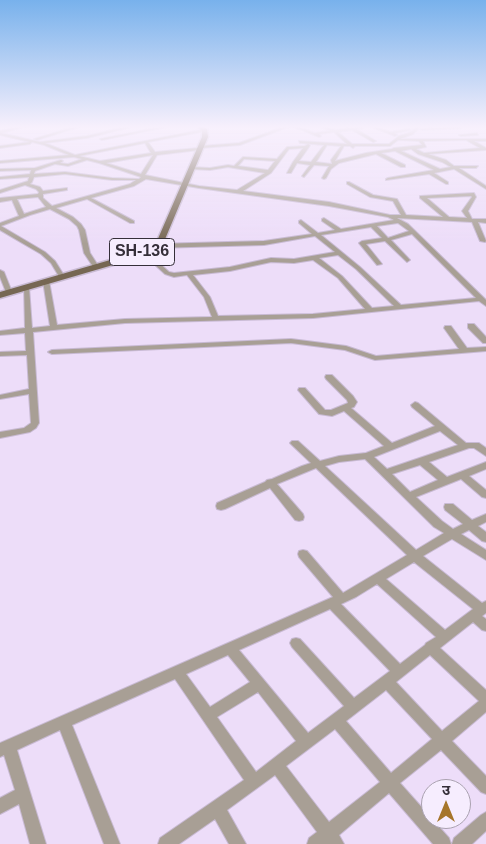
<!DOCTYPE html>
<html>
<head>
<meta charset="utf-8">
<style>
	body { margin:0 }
	#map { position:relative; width:486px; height:844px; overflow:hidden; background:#edddf9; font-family:Helvetica,"Noto Sans Devanagari",sans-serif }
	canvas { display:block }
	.north { position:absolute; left:421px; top:779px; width:50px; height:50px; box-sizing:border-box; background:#f6edfe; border:1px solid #a9a1af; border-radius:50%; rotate:0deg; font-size:14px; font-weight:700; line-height:20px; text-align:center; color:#352f39 }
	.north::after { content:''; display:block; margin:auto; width:18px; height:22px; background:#a6752b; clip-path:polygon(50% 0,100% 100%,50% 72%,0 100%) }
</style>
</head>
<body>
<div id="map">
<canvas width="486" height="844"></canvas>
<div class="north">उ</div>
</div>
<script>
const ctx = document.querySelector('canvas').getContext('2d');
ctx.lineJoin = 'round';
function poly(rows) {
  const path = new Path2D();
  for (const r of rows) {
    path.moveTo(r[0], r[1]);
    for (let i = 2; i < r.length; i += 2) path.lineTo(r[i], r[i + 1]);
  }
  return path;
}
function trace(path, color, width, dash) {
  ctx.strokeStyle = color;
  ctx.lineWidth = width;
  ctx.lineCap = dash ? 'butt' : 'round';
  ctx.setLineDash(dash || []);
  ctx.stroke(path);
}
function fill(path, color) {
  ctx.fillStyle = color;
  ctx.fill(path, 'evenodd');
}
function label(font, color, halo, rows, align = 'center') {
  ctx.font = font + ' Helvetica,sans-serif';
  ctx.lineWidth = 4;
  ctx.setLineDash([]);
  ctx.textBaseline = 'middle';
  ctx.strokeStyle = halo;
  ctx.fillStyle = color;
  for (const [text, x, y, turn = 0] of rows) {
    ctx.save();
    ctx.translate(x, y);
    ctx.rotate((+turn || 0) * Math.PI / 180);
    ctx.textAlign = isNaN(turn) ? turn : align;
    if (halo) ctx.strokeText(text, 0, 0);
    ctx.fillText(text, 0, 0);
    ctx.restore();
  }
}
const street = poly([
	[22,126,28,126,1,133,40,142,87,136,129,126,135,126,87,138,45,143,75,155,205,129,206,131,148,142,155,152,198,148,200,146,239,143,286,126,291,126,240,145,201,148,199,150,157,155,145,175,199,186,237,190,265,173,228,167,210,170,191,169,189,168,191,167,210,168,228,165,234,166,243,157,277,159,287,147,305,146,308,144,310,145,309,147,299,161,311,162,324,145,300,143,299,141,347,144,334,132,319,134,321,136,319,137,292,126,297,126,314,133,330,131,319,126,324,126,335,130,363,126,363,128,356,129,376,141,373,142,352,130,338,132,352,144,389,144,399,136,411,132,417,126,421,126,413,134,400,139,486,139,486,141,474,141,486,148,486,150,428,154,446,160,454,166,478,166,476,168,459,168,486,186,486,189,454,169,434,173,448,182,448,184,446,184,429,174,386,180,386,179,388,178,434,170,395,151,381,153,405,165,405,167,401,167,376,154,339,163,331,169,326,178,324,179,322,178,329,166,314,165,304,177,302,176,310,165,297,163,291,173,287,173,293,162,303,148,289,149,271,173,243,191,329,202,390,215,401,215,393,201,370,197,347,184,347,182,349,182,373,195,397,199,406,215,443,217,420,198,420,196,474,193,476,197,468,211,472,219,486,219,486,223,478,222,486,241,485,242,480,241,472,222,397,218,408,224,484,298,486,300,486,306,479,301,313,318,125,323,33,332,39,423,36,428,30,432,0,438,0,432,24,428,31,423,29,394,0,399,0,395,29,389,27,355,0,356,0,352,26,351,25,333,0,335,0,331,25,328,24,286,28,286,29,287,32,328,50,326,43,281,46,279,49,281,57,325,125,319,212,317,204,297,187,275,174,277,165,274,142,253,142,251,146,251,169,272,174,273,230,267,271,258,294,259,335,252,315,236,264,245,155,248,152,246,155,244,264,241,312,234,299,223,299,221,301,220,318,233,335,230,322,221,322,219,324,218,341,229,394,220,388,217,329,206,199,188,146,179,134,186,91,198,134,221,134,223,130,223,87,199,56,208,73,217,81,224,85,230,90,253,99,267,98,268,94,268,84,253,79,230,77,226,69,219,50,209,30,215,1,226,45,252,55,261,65,277,60,278,51,263,41,254,0,230,0,223,19,216,12,200,0,202,0,198,38,194,39,192,36,189,25,185,0,193,0,190,28,181,29,177,0,179,0,177,30,174,31,170,0,171,0,169,35,168,61,160,63,161,60,163,68,164,82,159,74,157,0,163,0,161,69,155,44,145,32,142,30,144,0,148,0,146,30,142,0,135,0,131,22,126],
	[398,140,419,141,422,145,394,148,392,149,366,153,335,161,344,146,350,146,353,148,355,146,390,146,398,140],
	[466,140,480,148,424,153,416,149,426,147,423,141,466,140],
	[145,143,151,153,100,161,79,156,145,143],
	[327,145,341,146,331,160,332,164,316,162,327,145],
	[411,149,418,154,442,162,451,167,440,169,401,151,411,149],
	[153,155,141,174,106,163,153,155],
	[244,159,275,161,268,170,238,166,244,159],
	[87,160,99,163,141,177,139,179,112,178,65,172,34,174,35,171,55,164,68,166,87,160],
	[65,174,112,180,136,180,130,184,52,206,43,198,43,194,67,190,67,188,43,191,40,187,30,184,32,182,34,177,65,174],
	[471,196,472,197,462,211,467,218,449,217,427,198,471,196],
	[38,197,46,207,24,214,17,199,38,197],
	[398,223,409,231,388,238,377,226,398,223],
	[371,227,382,238,362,241,359,243,377,265,382,264,366,244,385,241,407,262,410,260,409,259,391,240,412,234,476,298,401,305,360,267,321,235,371,227],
	[338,255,356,269,394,306,372,308,342,276,319,258,338,255],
	[313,260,338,278,365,309,313,314,218,316,210,297,193,275,230,271,271,262,294,263,313,260],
	[77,126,82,126,37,140,34,139,77,126],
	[165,126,172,126,102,140,100,139,165,126],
	[374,126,390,132,409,129,411,130,395,133,397,135,395,136,374,128,374,126],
	[461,126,462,128,422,130,420,129,461,126],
	[477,133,478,135,461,136,459,135,477,133],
	[0,270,4,272,12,292,11,293,9,294,6,292,0,277,0,270],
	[468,324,474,324,486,337,486,343,483,343,468,328,468,324],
	[445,326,451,326,467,348,486,347,486,351,375,360,345,350,291,343,52,354,48,352,52,350,291,339,346,346,376,356,459,349,444,328,445,326],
	[326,375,332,375,353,396,357,402,354,407,351,408,392,443,435,426,412,407,411,405,415,402,418,403,466,443,479,443,486,448,486,456,474,448,469,448,429,462,447,477,486,462,486,469,469,476,486,490,486,498,482,497,461,479,416,497,442,521,453,529,463,524,445,510,444,507,445,504,453,504,472,520,486,514,486,522,478,526,486,532,486,542,482,541,469,530,461,534,486,550,486,560,452,539,423,556,482,603,486,601,486,613,482,616,486,619,486,631,482,630,473,622,440,648,486,690,486,712,452,741,486,776,486,794,481,792,441,750,400,783,449,838,451,844,433,844,389,793,339,835,344,844,307,844,309,838,317,832,275,775,227,810,246,844,229,844,215,819,179,844,158,844,160,838,244,780,175,679,72,725,120,844,104,844,60,730,17,750,46,844,30,844,19,804,0,814,0,798,15,790,4,755,0,757,0,743,333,597,299,557,298,554,299,551,303,550,307,551,343,593,407,555,316,468,277,484,303,514,304,517,303,520,299,521,295,520,270,488,225,509,221,510,217,509,216,506,217,503,265,482,267,480,272,479,302,466,311,463,292,445,290,443,292,441,298,441,320,461,339,456,366,453,384,446,344,411,332,416,319,414,298,390,299,388,305,388,325,410,331,410,348,403,347,400,326,379,325,377,326,375],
	[440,431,458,445,387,469,374,457,440,431],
	[365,459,434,527,444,533,416,550,325,466,339,462,365,459],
	[420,465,438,480,410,492,392,474,420,465],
	[414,562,473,609,445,630,386,579,414,562],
	[377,584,436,637,426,643,425,645,400,664,341,604,356,597,377,584],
	[330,609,390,671,354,698,300,639,296,638,292,639,290,643,292,647,344,706,308,733,239,650,330,609],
	[228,655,250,682,210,707,186,674,228,655],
	[430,655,479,701,442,731,396,682,430,655],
	[386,690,432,739,391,773,346,721,386,690],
	[258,692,296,741,256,772,217,717,258,692],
	[335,729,380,782,329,822,286,766,335,729],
	[486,812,486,831,472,844,452,844,454,838,481,815,486,812]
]);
const primary = poly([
	[197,126,203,126,207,129,208,137,163,244,147,254,130,260,0,298,0,292,124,256,141,250,157,241,202,137,202,131,197,126]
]);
trace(street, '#c8bad3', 2);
trace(primary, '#c8bad3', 3);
fill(street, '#a89f95');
fill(primary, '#766753');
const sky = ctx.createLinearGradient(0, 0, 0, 244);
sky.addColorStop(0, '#78b1ec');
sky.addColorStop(0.52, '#f7f0fc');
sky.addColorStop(1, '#f7f0fc00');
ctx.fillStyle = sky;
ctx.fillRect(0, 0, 486, 244);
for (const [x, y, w] of [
	[142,252,65]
]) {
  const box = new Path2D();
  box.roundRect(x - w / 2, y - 13.5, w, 27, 4);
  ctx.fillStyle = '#f6edfe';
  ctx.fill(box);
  trace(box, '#352f39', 1);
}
label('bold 16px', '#352f39', null, [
	["SH-136",142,252]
]);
</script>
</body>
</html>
